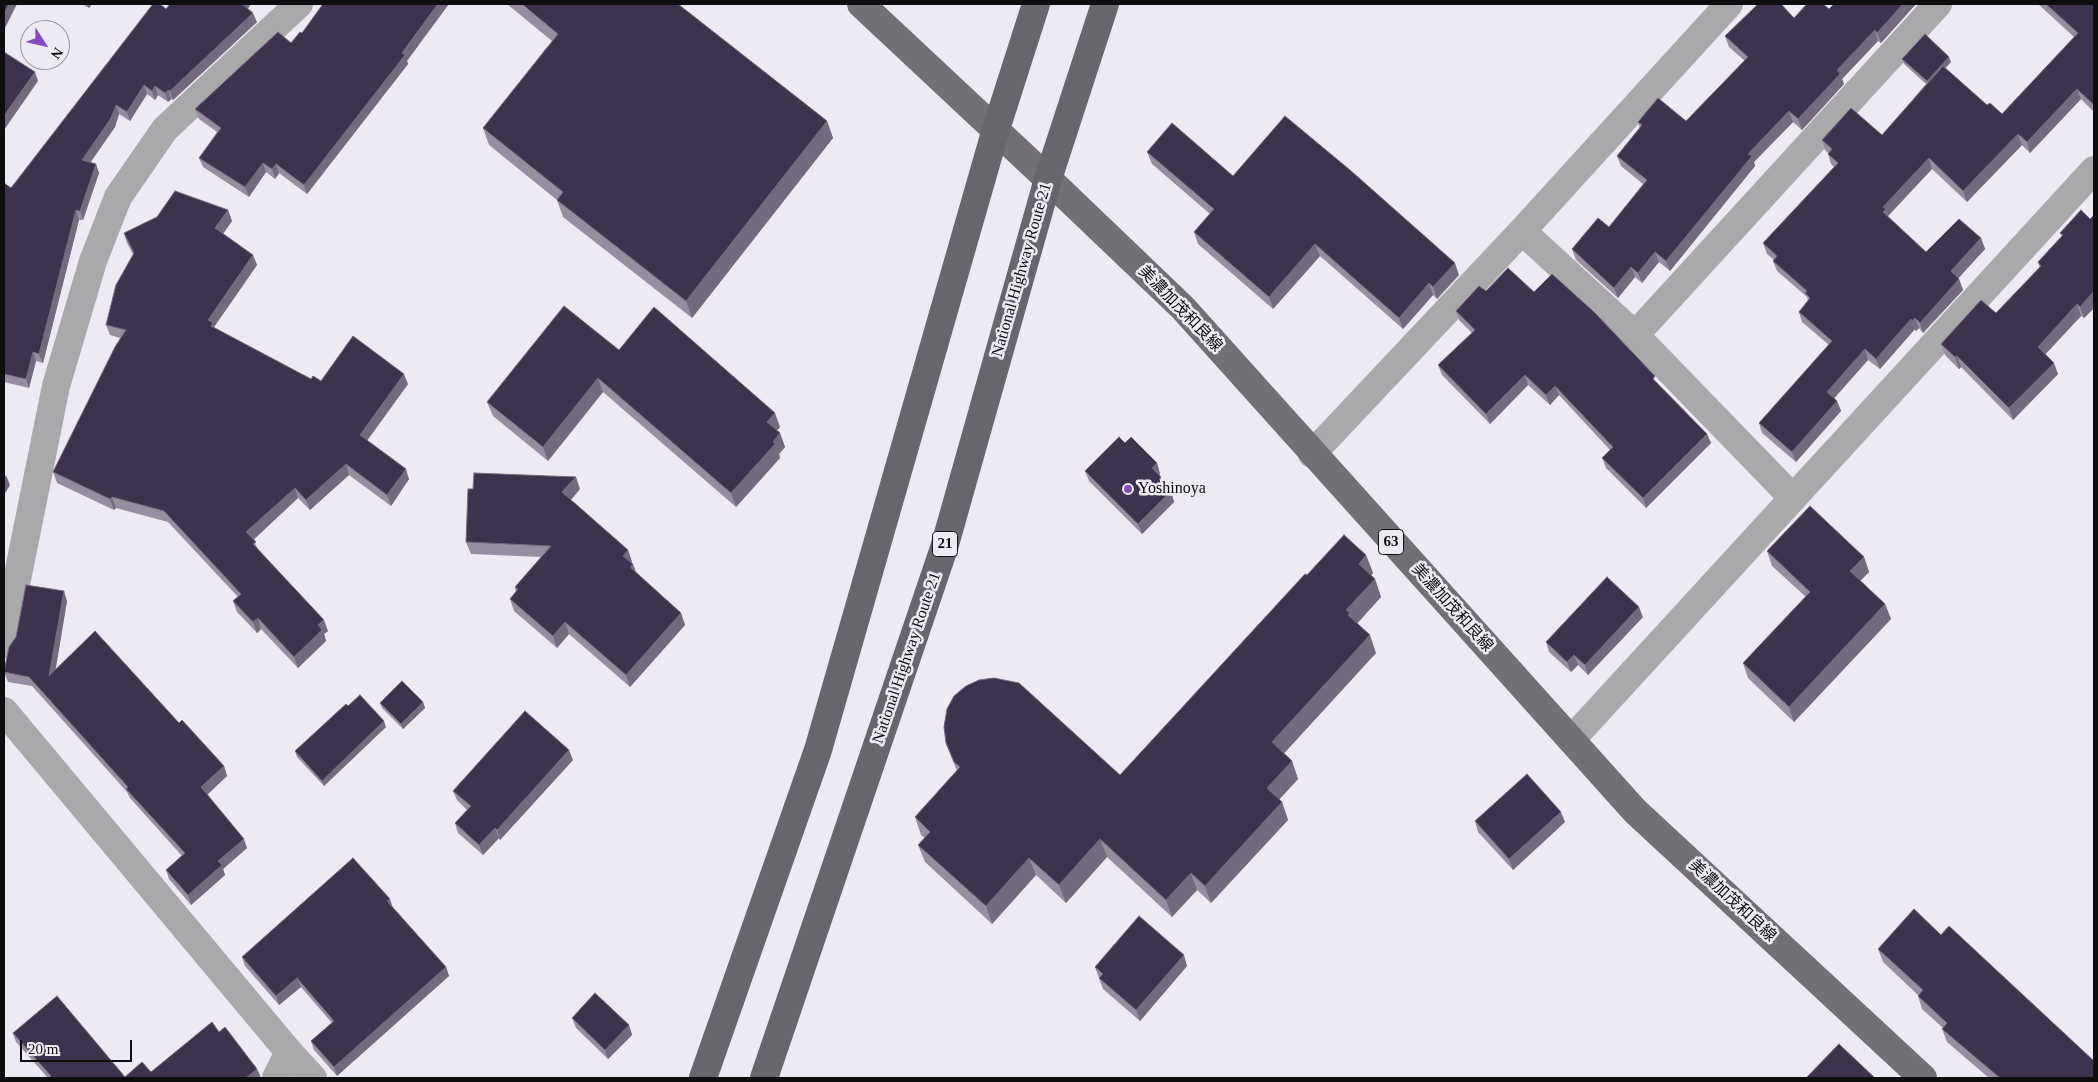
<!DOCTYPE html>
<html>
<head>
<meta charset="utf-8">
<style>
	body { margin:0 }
	#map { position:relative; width:2098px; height:1082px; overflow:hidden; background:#eeeaf3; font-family:"Times New Roman",serif }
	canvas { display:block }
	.frame { position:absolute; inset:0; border:5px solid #0e0d10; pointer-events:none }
	.north { position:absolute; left:20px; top:20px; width:50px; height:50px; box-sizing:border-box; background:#eeeaf3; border:1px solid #949298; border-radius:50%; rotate:125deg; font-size:14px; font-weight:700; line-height:20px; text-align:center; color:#0e0d10 }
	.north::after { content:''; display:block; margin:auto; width:18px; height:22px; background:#844ac0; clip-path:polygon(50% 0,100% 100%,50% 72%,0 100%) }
	.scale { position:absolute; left:20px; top:1040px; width:112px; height:22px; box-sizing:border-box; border:2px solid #0e0d10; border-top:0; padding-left:6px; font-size:15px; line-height:18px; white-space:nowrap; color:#0e0d10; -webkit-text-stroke:4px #eeeaf3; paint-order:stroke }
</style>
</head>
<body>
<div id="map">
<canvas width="2098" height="1082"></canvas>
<div class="frame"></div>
<div class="north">N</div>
<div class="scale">20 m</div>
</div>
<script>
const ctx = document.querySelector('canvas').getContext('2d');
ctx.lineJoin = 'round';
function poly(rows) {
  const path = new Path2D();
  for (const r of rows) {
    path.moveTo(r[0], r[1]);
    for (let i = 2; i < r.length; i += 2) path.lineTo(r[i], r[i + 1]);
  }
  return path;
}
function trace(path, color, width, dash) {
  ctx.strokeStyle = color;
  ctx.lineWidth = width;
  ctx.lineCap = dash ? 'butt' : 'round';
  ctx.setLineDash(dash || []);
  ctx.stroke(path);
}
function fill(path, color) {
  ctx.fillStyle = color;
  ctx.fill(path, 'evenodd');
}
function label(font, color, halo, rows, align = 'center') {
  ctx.font = font + ' "Times New Roman","Noto Sans JP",serif';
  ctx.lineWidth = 5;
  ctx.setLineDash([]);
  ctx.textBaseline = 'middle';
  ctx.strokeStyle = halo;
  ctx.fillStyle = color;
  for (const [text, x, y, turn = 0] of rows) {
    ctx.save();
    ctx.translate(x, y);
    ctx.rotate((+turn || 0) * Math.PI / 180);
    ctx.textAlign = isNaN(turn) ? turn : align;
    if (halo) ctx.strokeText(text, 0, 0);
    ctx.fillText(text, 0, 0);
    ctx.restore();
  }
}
trace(poly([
	[1522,231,1635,335,1793,498],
	[1635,335,1938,4],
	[4,644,56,386,93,261,118,197,165,129,299,4],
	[4,711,289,1052,313,1078],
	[1571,740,2094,170],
	[276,1078,289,1052]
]), '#a9a8ab', 28);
trace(poly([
	[1312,454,1522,231,1729,4]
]), '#a9a8ab', 28);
trace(poly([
	[861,4,1048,179,1183,308,1635,811,1923,1078]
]), '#726f75', 28);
trace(poly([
	[703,1078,818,750,996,129,1036,4],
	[764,1078,944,548,1048,179,1105,4]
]), '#68656c', 28);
fill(poly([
	[82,4,92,4,89,8],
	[507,4,678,4,827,121,833,138,692,318,563,217,557,200,489,145,483,128,552,41],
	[1834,4,1916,4,1881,43,1878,41,1842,79,1844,84,1802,130,1793,122,1754,162,1755,166,1670,271,1659,262,1642,283,1635,277,1618,298,1576,260,1572,249,1609,227,1643,184,1621,166,1617,156,1640,128,1638,122,1686,121,1745,61,1729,47,1725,36,1829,9],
	[2038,4,2094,4,2094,112,2081,99,2030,153,2022,145,1967,202,1932,169,1888,216,1889,218,1926,252,1981,238,1985,249,1958,278,1959,279,1963,290,1923,333,1919,328,1916,331,1915,329,1880,369,1868,360,1834,398,1837,401,1841,411,1796,462,1762,433,1759,423,1829,345,1802,322,1799,312,1808,301,1807,297,1777,271,1773,261,1774,260,1767,254,1763,243,1834,167,1831,164,1828,154,1828,153,1825,150,1822,140,1882,135,1926,84,1904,64,1902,59,1951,62,1945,68,1987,105,2002,114,2074,37],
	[166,9,248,9,257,22,173,100,171,99,168,102,158,95,155,100,147,94,130,121,119,114,115,127,90,162,99,173,83,220,79,220,43,363,36,361,29,388,4,382,4,183,11,188],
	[302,33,407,61,408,64,307,194,279,173,275,179,266,172,249,197,203,167,199,158,217,132,199,119,195,109,291,43],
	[1147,152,1233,176,1459,275,1437,299,1433,295,1403,329,1320,256,1273,309,1198,244,1194,232,1210,214,1152,164],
	[228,210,232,221,223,234,253,255,257,265,214,327,215,328,311,379,321,381,408,384,367,441,409,479,391,506,349,475,310,510,298,498,253,540,258,549,328,631,324,634,326,641,298,668,261,629,257,633,237,612,233,601,238,597,168,522,116,508,114,510,57,483,53,472,120,338,110,335,106,325,133,254,127,243,124,233],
	[2094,215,2094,308,2084,318,2081,316,2045,354,2058,374,2013,420,1961,367,1959,369,1945,355,1941,344,1996,313,2040,268,2038,262,2062,236,2060,233,2090,219],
	[1486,291,1534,292,1657,383,1707,434,1711,443,1646,508,1606,468,1602,458,1610,450,1559,395,1550,405,1528,385,1490,424,1442,375,1438,365,1472,333,1459,320,1456,311],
	[619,350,780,427,777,430,780,433,785,447,779,454,780,458,736,507,603,392,548,461,493,416,487,402],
	[1125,443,1157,463,1160,474,1159,475,1164,484,1171,491,1174,502,1142,534,1089,481,1085,471],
	[580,489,571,500,628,550,632,562,631,563,633,564,636,572,681,613,685,625,630,687,569,634,557,648,514,611,510,599,516,592,515,587,541,557,471,554,466,542],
	[1767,551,1864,557,1869,572,1860,581,1885,604,1891,619,1794,722,1748,678,1743,663,1806,597,1772,566],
	[1366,555,1373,573,1371,576,1375,579,1381,597,1357,623,1376,653,1284,753,1292,761,1298,779,1279,800,1282,802,1288,820,1211,903,1197,890,1172,917,1107,857,1066,903,1036,875,992,924,925,862,918,845,925,838,921,835,915,817,957,771,946,743,1120,775,1307,575],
	[67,601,55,670,179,723,224,766,227,776,207,794,247,848,223,869,225,875,191,905,169,879,166,870,182,856,130,798,127,792,32,686,8,682,4,672],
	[1643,617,1588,675,1578,665,1571,672,1549,652,1546,642],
	[423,702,425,708,403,729,382,708,380,703],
	[348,706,386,727,324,786,297,757,295,751],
	[573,760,500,840,499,838,483,855,458,833,455,823,467,810,457,800,453,791],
	[1475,821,1565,822,1513,870,1478,832],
	[393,908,446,967,449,976,337,1076,314,1050,311,1041,332,1023,301,987,279,1005,245,966,242,957],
	[1878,949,2094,1078,1989,1078,1947,1042,1942,1029,1943,1028,1922,1009,1918,996,1918,995,1883,962],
	[1187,966,1140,1021,1103,989,1095,967],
	[572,1018,629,1025,632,1035,608,1059,576,1028],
	[219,1032,257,1069,261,1078,48,1078,16,1042,13,1033,125,1077,151,1072]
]), '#968ea0');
fill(poly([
	[9,4,17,4,4,30,4,14],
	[87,4,92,4,89,8],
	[241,4,251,4,245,13],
	[438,4,449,4,407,61,408,64,307,194,304,185,402,53],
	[1903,4,1916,4,1881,43,1877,33],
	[253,13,257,22,173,100,170,91],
	[1875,30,1878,41,1842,79,1844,84,1802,130,1798,119,1837,70],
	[1949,57,1951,62,1929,86,1927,81],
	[35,72,38,81,4,130,4,116],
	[144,85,147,94,130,121,127,112],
	[155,86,158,95,155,100,152,91],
	[2077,89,2081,99,2030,153,2027,142],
	[168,90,171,99,168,102,165,93],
	[116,105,119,114,115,127,86,169,82,160],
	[1789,111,1793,122,1754,162,1755,166,1670,271,1666,261,1748,154],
	[827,121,833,138,692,318,686,301],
	[2018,134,2022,145,1967,202,1963,191],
	[1929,158,1932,169,1888,216,1889,220,1883,212,1883,207],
	[263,163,266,172,249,197,245,187],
	[96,164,99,173,83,220,80,211],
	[276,164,279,173,275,179,272,169],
	[76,210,79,220,43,363,39,354],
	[228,210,232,221,219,239,215,228],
	[1981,238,1985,249,1955,282,1951,271],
	[1315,244,1320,256,1273,309,1269,297],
	[1655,252,1659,262,1642,283,1638,273],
	[253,255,257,265,214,327,217,334,208,320],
	[1455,263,1459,275,1437,299,1433,287],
	[1631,267,1635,277,1618,298,1614,288],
	[1959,279,1963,290,1923,333,1920,323],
	[1429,283,1433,295,1403,329,1399,318],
	[2094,291,2094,308,2084,318,2080,307],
	[2077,304,2081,316,2042,358,2038,347],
	[1915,318,1919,328,1916,331,1912,321],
	[1911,319,1915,329,1880,369,1876,359],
	[1865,349,1868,360,1831,402,1827,392],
	[33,352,36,361,29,388,26,379],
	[1957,356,1961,367,1959,369,1955,357],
	[2054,363,2058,374,2013,420,2009,408],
	[404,374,408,384,363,446,360,435],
	[1525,375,1528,385,1490,424,1486,414],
	[598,378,603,392,548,461,543,447],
	[1555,386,1559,395,1550,405,1546,395],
	[1837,401,1841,411,1796,462,1792,452],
	[775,413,780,427,772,436,767,422],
	[780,433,785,447,779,454,780,458,736,507,731,493],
	[1707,434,1711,443,1646,508,1643,498],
	[1157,463,1160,474,1156,478,1152,468],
	[346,464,349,475,310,510,306,500],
	[406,469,409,479,391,506,387,495],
	[6,475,10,485,4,495,4,479],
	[576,477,580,489,567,504,562,492],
	[295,488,298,498,250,543,246,532],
	[1171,491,1174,502,1142,534,1138,524],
	[112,497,116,508,114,510,110,499],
	[628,550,632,562,627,568,623,556],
	[1366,555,1373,573,1365,582,1359,564],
	[1864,557,1869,572,1855,586,1850,571],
	[633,564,637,577,630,567],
	[1375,579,1381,597,1355,626,1355,633,1346,610],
	[64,591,67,601,53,686,49,676],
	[1885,604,1891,619,1794,722,1789,707],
	[1639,607,1643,617,1588,675,1585,665],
	[681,613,685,625,630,687,626,675],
	[258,618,261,629,257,633,253,622],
	[324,620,328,631,324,634,326,641,298,668,294,657,318,625],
	[565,622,569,634,557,648,553,636],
	[1370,635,1376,653,1278,760,1272,742],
	[1574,655,1578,665,1571,672,1567,662],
	[423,702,425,708,403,729,401,724],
	[384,721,386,727,324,786,322,781],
	[569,750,573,760,500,840,497,830],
	[1292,761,1298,779,1273,806,1267,788],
	[224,766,227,776,205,797,201,787],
	[1282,802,1288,820,1211,903,1205,886],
	[1561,812,1565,822,1513,870,1509,859],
	[495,828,499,838,483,855,479,845],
	[244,839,247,848,223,869,225,875,191,905,188,895,218,861],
	[1100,839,1107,857,1066,903,1059,885],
	[1029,858,1036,875,992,924,986,906],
	[1191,873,1197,890,1172,917,1166,900],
	[390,899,393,908,387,901],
	[1184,955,1187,966,1140,1021,1136,1010],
	[446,967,449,976,337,1076,334,1067],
	[297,978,301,987,279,1005,276,996],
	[629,1025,632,1035,608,1059,605,1050],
	[257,1069,261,1078,246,1078]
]), '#736a80');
const building = poly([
	[4,4,9,4,4,14,4,4],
	[153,4,160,4,166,9,170,4,242,4,253,13,170,91,168,90,165,93,155,86,152,91,144,85,127,112,116,105,111,118,82,160,96,164,80,211,76,210,39,354,33,352,26,379,4,374,4,183,11,188,153,4],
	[323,4,438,4,402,53,405,55,304,185,276,164,272,169,263,163,245,187,199,158,221,128,195,109,278,32,291,43,300,32,302,33,323,4],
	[522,4,678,4,827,121,686,301,557,200,563,192,483,128,558,34,522,4],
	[1758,4,1781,4,1794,18,1807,4,1823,4,1829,9,1834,4,1903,4,1877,33,1875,30,1837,70,1840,74,1798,119,1789,111,1748,154,1752,156,1666,261,1655,252,1638,273,1631,267,1614,288,1572,249,1598,218,1609,227,1647,180,1617,156,1642,125,1638,122,1658,98,1686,121,1748,57,1725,36,1758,4],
	[2046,4,2094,4,2094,105,2077,89,2027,142,2018,134,1963,191,1929,158,1883,207,1886,209,1883,212,1926,252,1959,219,1981,238,1951,271,1959,279,1920,323,1915,318,1912,321,1911,319,1876,359,1865,349,1827,392,1837,401,1792,452,1759,423,1832,341,1799,312,1810,298,1805,293,1807,291,1773,261,1777,256,1763,243,1838,163,1828,154,1832,149,1822,140,1851,108,1882,135,1943,66,1987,105,1990,103,2002,114,2078,33,2046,4],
	[1925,34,1949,57,1927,81,1902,59,1925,34],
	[4,52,35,72,4,116,4,52],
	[1285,116,1350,170,1455,263,1433,287,1429,283,1399,318,1315,244,1269,297,1194,232,1214,209,1147,152,1172,123,1233,176,1285,116],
	[175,191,228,210,215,228,253,255,208,320,213,323,211,326,311,379,313,376,321,381,353,336,404,374,360,435,406,469,387,495,346,464,306,500,295,488,246,532,256,542,253,544,324,620,318,625,322,630,294,657,258,618,253,622,233,601,241,594,164,511,112,497,110,499,53,472,115,347,126,330,106,325,116,285,134,253,124,233,157,217,175,191],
	[2081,210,2090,219,2094,215,2094,291,2080,307,2077,304,2038,347,2054,363,2009,408,1957,356,1955,357,1941,344,1981,300,1996,313,2041,266,2038,262,2063,235,2060,233,2081,210],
	[1508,268,1534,292,1552,274,1594,312,1655,376,1653,379,1707,434,1643,498,1602,458,1613,447,1555,386,1546,395,1525,375,1486,414,1438,365,1475,330,1456,311,1479,286,1486,291,1508,268],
	[564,306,619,350,654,307,775,413,767,422,780,433,773,442,775,444,731,493,598,378,543,447,487,402,564,306],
	[1119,437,1125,443,1131,437,1157,463,1152,468,1161,477,1159,479,1171,491,1138,524,1085,471,1119,437],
	[474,473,576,477,562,492,628,550,623,556,633,564,630,567,681,613,626,675,565,622,553,636,510,599,518,589,515,587,551,546,466,542,468,489,473,489,474,473],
	[1810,506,1864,557,1850,571,1885,604,1789,707,1743,663,1810,592,1767,551,1810,506],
	[1344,535,1366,555,1359,564,1375,579,1346,610,1350,613,1348,615,1370,635,1272,742,1292,761,1267,788,1282,802,1205,886,1191,873,1166,900,1100,839,1059,885,1029,858,986,906,918,845,930,832,915,817,960,767,954,762,946,743,944,727,947,709,954,696,966,686,979,680,994,678,1019,683,1120,775,1305,574,1307,575,1344,535],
	[1607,577,1639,607,1585,665,1574,655,1567,662,1546,642,1607,577],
	[26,585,64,591,49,676,95,631,179,723,182,720,224,766,201,787,244,839,218,861,222,865,188,895,166,870,185,853,126,789,128,787,29,677,4,672,9,647,16,637,26,585],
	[402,681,423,702,401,724,380,703,402,681],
	[360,695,384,721,322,781,295,751,346,704,348,706,360,695],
	[525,711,569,750,497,830,495,828,479,845,455,823,471,806,453,791,525,711],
	[1527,774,1561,812,1509,859,1475,821,1527,774],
	[353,858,390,899,387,901,446,967,334,1067,311,1041,334,1021,297,978,276,996,242,957,353,858],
	[1914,909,1941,935,1949,926,2094,1061,2094,1078,2000,1078,1942,1029,1947,1023,1918,996,1923,990,1878,949,1914,909],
	[1139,916,1184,955,1136,1010,1099,978,1103,974,1095,967,1139,916],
	[595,993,629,1025,605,1050,572,1018,595,993],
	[57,996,125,1077,142,1062,151,1072,212,1022,219,1032,225,1027,257,1069,246,1078,49,1078,51,1076,13,1033,57,996],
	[1839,1044,1875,1078,1806,1078,1839,1044]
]);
fill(building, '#3e334e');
trace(building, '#736a80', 1);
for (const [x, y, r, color] of [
	[1128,489,5,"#844ac0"]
]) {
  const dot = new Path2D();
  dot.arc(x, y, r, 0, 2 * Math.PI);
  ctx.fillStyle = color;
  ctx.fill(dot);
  trace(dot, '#eeeaf3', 2);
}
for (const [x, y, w] of [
	[1391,542,25],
	[945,544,25]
]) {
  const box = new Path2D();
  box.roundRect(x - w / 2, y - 12.5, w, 25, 4);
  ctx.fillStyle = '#eeeaf3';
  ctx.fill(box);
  trace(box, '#0e0d10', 1);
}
label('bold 15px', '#0e0d10', null, [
	["63",1391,542],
	["21",945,544]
]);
label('16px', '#0e0d10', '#eeeaf3', [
	["National Highway Route 21",1022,270,-74],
	["美濃加茂和良線",1180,309,46],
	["美濃加茂和良線",1452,608,48],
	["National Highway Route 21",907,658,-71],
	["美濃加茂和良線",1732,901,43]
]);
label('16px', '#0e0d10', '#eeeaf3', [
	["Yoshinoya",1138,489]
], 'left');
</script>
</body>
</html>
